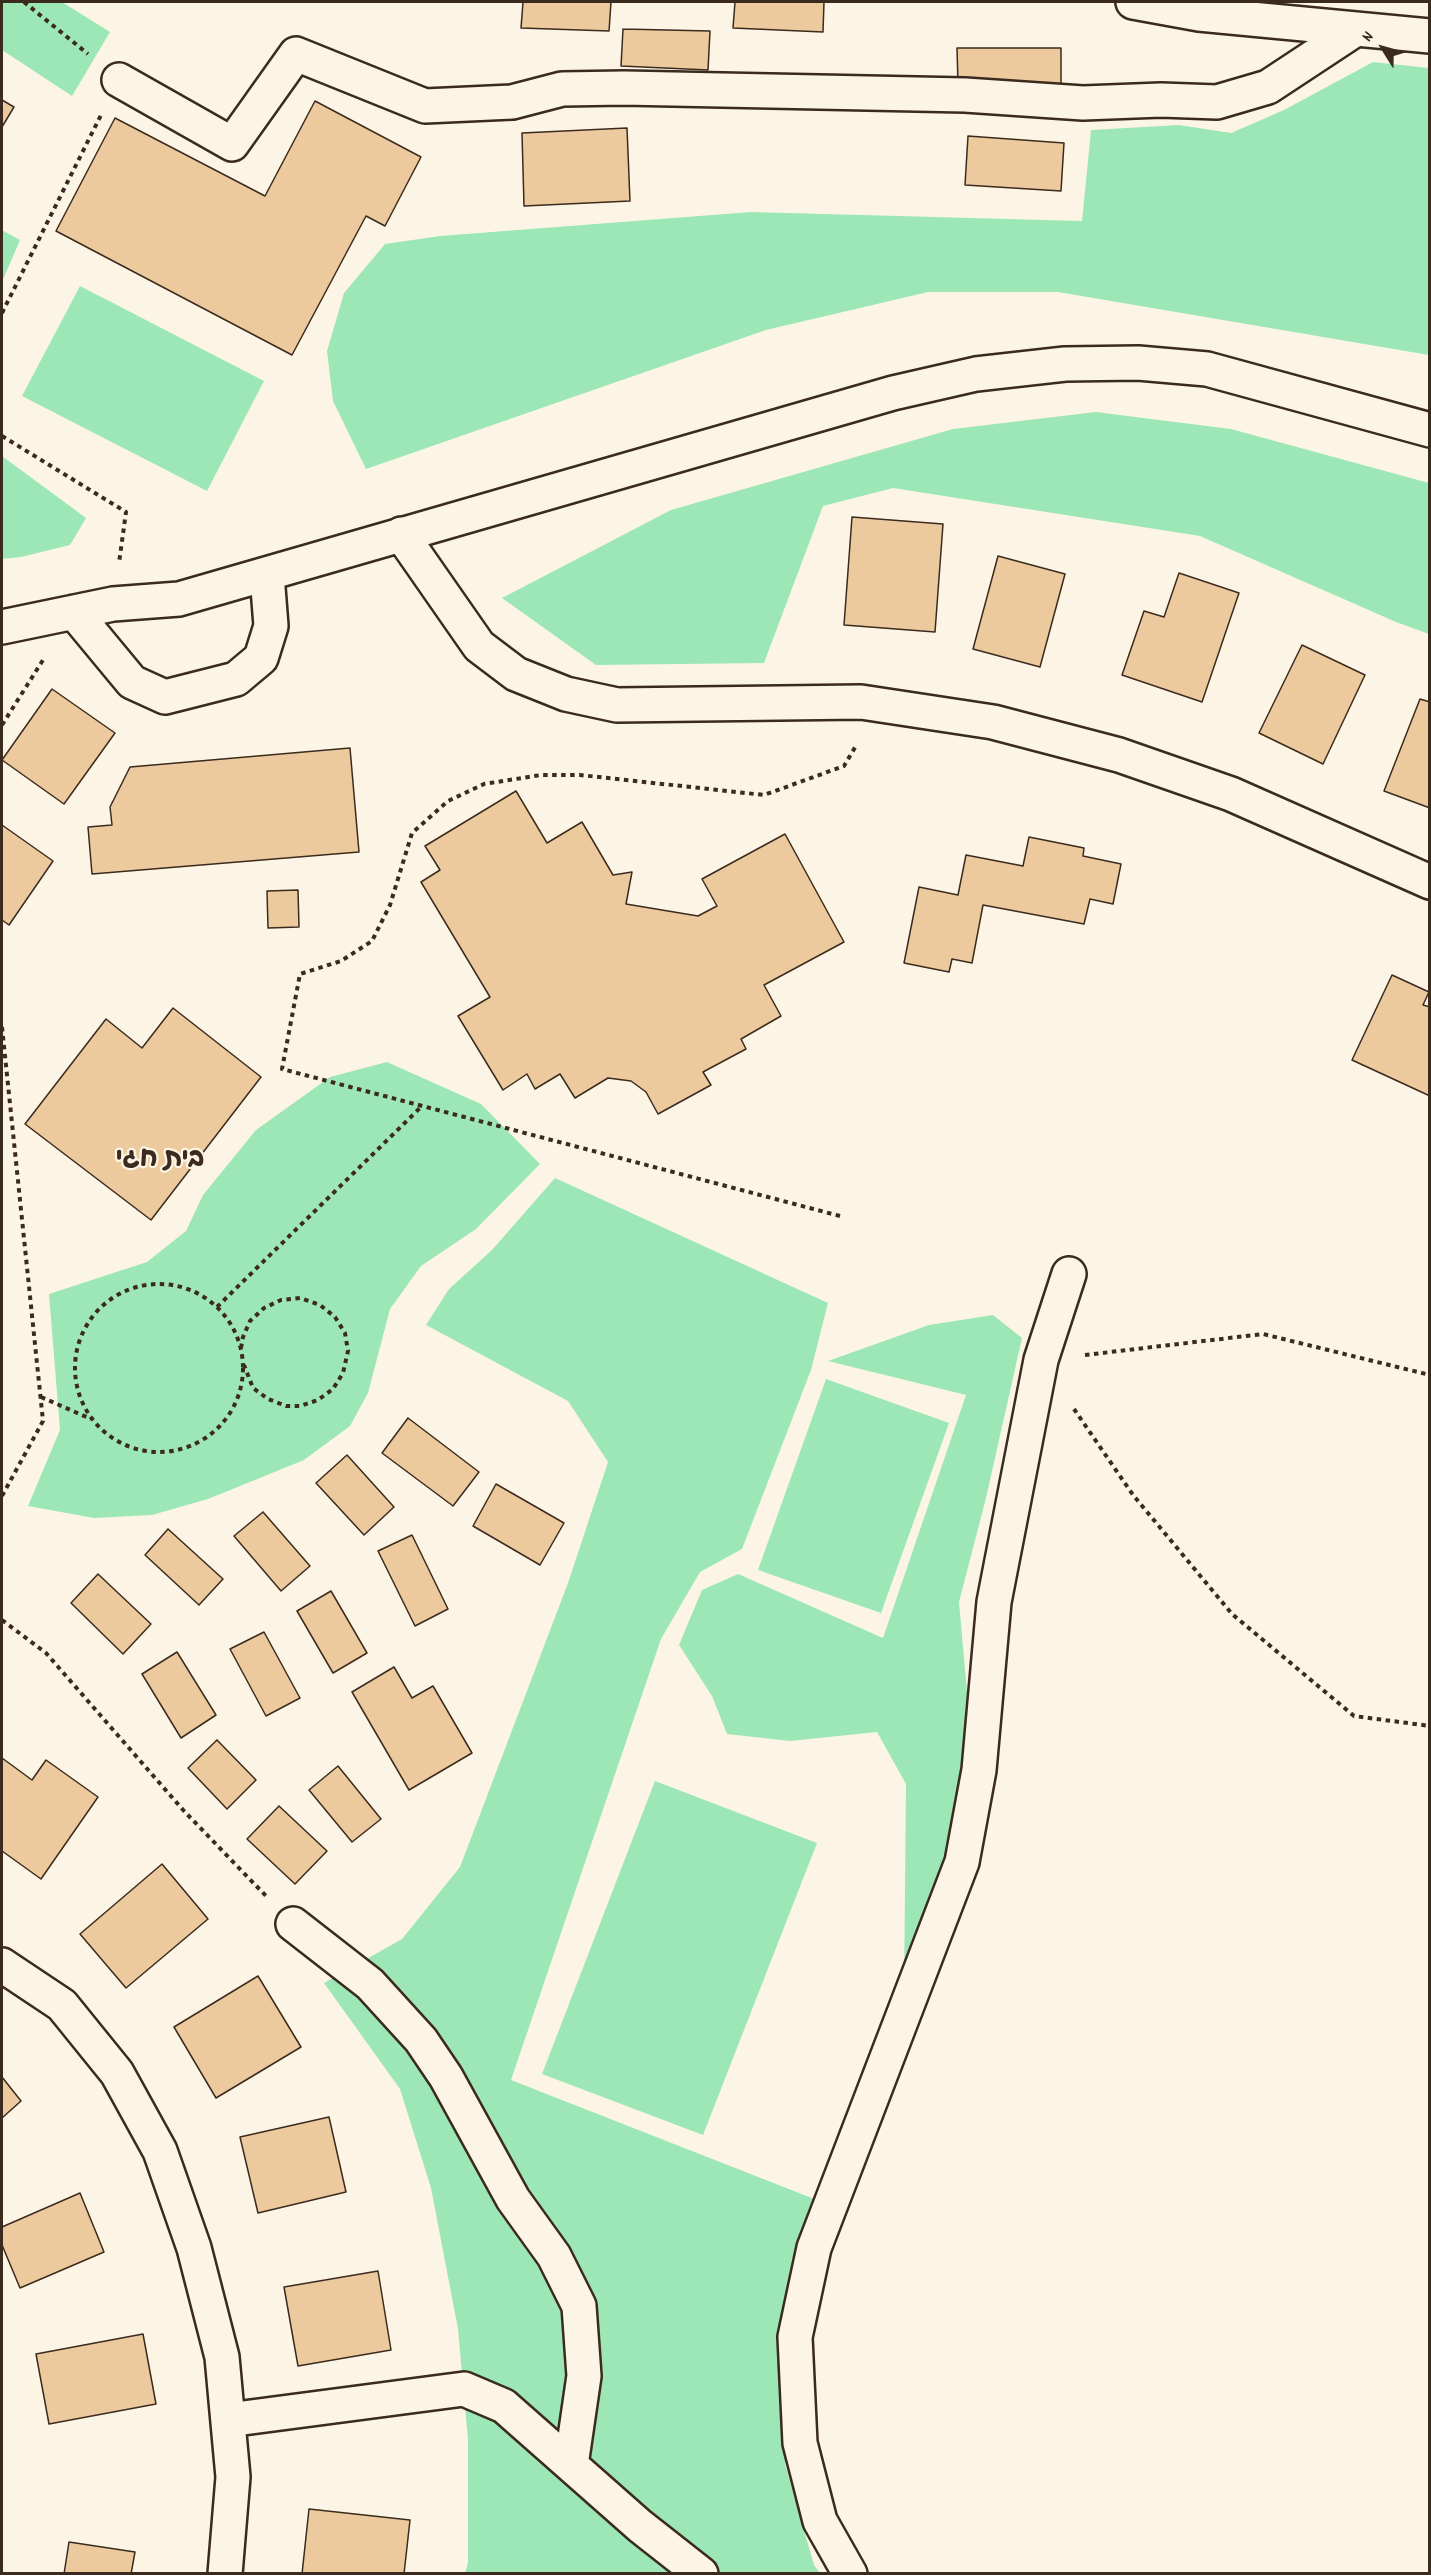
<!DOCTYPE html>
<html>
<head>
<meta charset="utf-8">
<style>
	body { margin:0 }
	#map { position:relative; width:1431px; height:2575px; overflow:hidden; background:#fcf5e5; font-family:Dekko,sans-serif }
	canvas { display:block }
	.frame { position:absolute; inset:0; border:3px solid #3b2a1e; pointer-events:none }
	.north { position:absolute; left:1353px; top:18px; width:60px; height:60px; -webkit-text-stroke:4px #fcf5e5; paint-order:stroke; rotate:307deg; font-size:16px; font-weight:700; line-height:24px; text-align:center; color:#3b2a1e }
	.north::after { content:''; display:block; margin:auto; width:21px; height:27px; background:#3b2a1e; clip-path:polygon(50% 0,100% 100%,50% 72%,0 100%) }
</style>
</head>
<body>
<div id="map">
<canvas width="1431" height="2575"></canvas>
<div class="frame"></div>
<div class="north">N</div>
</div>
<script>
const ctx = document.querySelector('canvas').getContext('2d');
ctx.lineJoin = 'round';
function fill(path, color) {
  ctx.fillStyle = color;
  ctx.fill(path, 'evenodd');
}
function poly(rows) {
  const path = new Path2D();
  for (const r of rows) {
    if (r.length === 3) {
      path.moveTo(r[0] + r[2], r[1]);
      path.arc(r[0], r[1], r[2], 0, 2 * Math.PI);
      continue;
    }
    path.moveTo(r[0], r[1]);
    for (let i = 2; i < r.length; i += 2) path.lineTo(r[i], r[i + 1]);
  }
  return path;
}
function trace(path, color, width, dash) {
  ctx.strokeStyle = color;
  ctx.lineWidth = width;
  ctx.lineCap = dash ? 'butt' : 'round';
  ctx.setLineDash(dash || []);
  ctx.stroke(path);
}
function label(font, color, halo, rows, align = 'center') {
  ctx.font = font + ' Dekko,"Playpen Sans Hebrew",sans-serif';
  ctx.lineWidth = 4.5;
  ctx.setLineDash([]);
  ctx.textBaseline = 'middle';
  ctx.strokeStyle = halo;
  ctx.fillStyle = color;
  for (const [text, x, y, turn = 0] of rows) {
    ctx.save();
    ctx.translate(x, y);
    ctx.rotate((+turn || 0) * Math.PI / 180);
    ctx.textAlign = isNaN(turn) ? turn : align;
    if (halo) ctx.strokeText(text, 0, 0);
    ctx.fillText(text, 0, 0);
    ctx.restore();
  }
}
fill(poly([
	[2,2,62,2,110,32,72,96,2,50],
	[1373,62,1429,68,1429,355,1058,292,928,292,766,330,366,469,333,401,327,351,344,293,385,244,440,236,751,212,1082,221,1091,130,1179,125,1231,133,1284,110],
	[2,230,20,240,2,282],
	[80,286,264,381,207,491,22,396],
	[1096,412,1231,429,1429,483,1429,634,1396,622,1200,536,893,488,823,506,764,663,596,665,502,598,671,510,953,429],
	[2,456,86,518,70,545,21,557,2,559],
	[387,1062,481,1104,540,1164,476,1229,421,1266,390,1309,368,1393,350,1426,304,1460,208,1499,152,1515,94,1518,28,1506,60,1430,49,1294,147,1262,186,1231,203,1195,256,1130,330,1077],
	[555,1178,828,1303,811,1370,742,1549,700,1572,661,1639,511,2080,822,2202,792,2259,783,2360,785,2464,814,2565,820,2573,465,2573,468,2563,468,2440,458,2329,431,2188,400,2089,324,1983,402,1939,460,1867,568,1583,608,1462,568,1401,426,1325,449,1289,492,1250],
	[993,1315,1022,1338,986,1498,959,1602,973,1759,904,1992,906,1784,877,1732,790,1741,727,1734,712,1696,679,1645,702,1590,738,1574,883,1638,966,1395,828,1361,929,1325],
	[826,1379,949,1423,881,1613,758,1570],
	[655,1781,817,1843,703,2135,542,2074]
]), '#9de7b6');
const building = poly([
	[523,2,611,2,609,31,521,28,523,2],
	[735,2,824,2,823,32,733,28,735,2],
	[623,29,710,31,708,70,621,66,623,29],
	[957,48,1061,48,1061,85,958,85,957,48],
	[2,100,14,107,2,127,2,100],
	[315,101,421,157,385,226,366,216,292,355,56,231,115,118,265,196,315,101],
	[627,128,630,201,524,206,522,133,627,128],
	[968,136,1064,143,1061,191,965,185,968,136],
	[852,517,943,524,935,632,844,625,852,517],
	[998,556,1065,574,1040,667,973,649,998,556],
	[1179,573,1239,593,1202,702,1122,675,1144,611,1164,617,1179,573],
	[1302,645,1365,675,1323,764,1259,733,1302,645],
	[52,689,115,733,64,804,2,760,52,689],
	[1420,699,1430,702,1430,808,1384,791,1420,699],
	[350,748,359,852,92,874,88,827,112,825,110,807,130,767,350,748],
	[516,791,547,843,582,822,613,875,632,872,626,904,698,916,717,906,702,879,785,834,844,942,764,985,781,1016,741,1039,746,1049,703,1072,711,1085,658,1114,646,1092,631,1081,608,1078,575,1098,560,1074,535,1089,527,1074,503,1090,458,1016,490,997,421,882,440,870,425,846,516,791],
	[2,825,53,861,9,925,2,920,2,825],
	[1029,837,1084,848,1083,856,1121,864,1113,904,1090,899,1084,924,983,905,972,963,952,959,949,972,904,963,919,887,958,895,966,855,1023,866,1029,837],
	[298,890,299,927,268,928,267,891,298,890],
	[1392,975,1429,992,1423,1005,1430,1007,1430,1096,1352,1060,1392,975],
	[173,1008,261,1077,151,1220,25,1124,106,1019,142,1048,173,1008],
	[408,1418,479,1472,453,1506,382,1453,408,1418],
	[347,1455,394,1507,364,1535,316,1483,347,1455],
	[496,1484,564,1523,540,1565,473,1526,496,1484],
	[263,1512,310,1566,281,1591,234,1536,263,1512],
	[168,1529,223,1579,199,1605,145,1555,168,1529],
	[412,1535,448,1609,415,1626,378,1551,412,1535],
	[98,1574,151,1624,123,1654,71,1603,98,1574],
	[331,1591,367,1653,333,1673,297,1611,331,1591],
	[264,1632,300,1698,266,1716,230,1649,264,1632],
	[177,1652,216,1715,181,1738,142,1674,177,1652],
	[394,1667,412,1698,433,1686,472,1753,409,1790,352,1692,394,1667],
	[217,1740,256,1780,227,1809,188,1768,217,1740],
	[2,1758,32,1780,46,1760,98,1797,41,1879,2,1851,2,1758],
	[338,1766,381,1819,352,1842,309,1790,338,1766],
	[279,1806,327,1851,295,1884,247,1839,279,1806],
	[162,1864,208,1919,126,1988,80,1934,162,1864],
	[258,1976,301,2047,216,2098,174,2027,258,1976],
	[2,2077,21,2101,2,2118,2,2077],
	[329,2117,346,2192,258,2213,240,2137,329,2117],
	[80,2193,104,2252,20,2288,2,2245,2,2227,80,2193],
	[378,2271,391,2350,298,2366,284,2287,378,2271],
	[143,2334,156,2404,49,2424,36,2354,143,2334],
	[309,2509,410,2520,404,2574,302,2574,309,2509],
	[69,2542,135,2552,131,2574,64,2574,69,2542]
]);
fill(building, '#ecca9d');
trace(building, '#3b2a1e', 1.5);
const minor = poly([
	[1133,2,1199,14,1430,36],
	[119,80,232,144,296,54,425,106,512,102,562,89,624,88,965,95,1083,103,1161,100,1217,102,1268,87,1356,29],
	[401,534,479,646,516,674,566,694,617,705,861,702,993,722,1119,755,1231,794,1430,882],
	[74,612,132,682,165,697,236,679,261,658,271,626,267,575],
	[2,627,113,604,179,599,893,393,976,374,1065,364,1138,363,1207,369,1430,430],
	[293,1924,370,1984,421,2040,446,2077,513,2199,554,2256,579,2306,584,2376,571,2465],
	[2,1965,62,2005,117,2073,160,2151,194,2248,222,2357,233,2477,225,2574],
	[228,2420,464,2389,504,2406,640,2526,701,2574],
	[850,2574,820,2521,800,2443,795,2337,814,2248,962,1862,979,1770,994,1602,1041,1360,1069,1274]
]);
trace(minor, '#3b2a1e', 38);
trace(poly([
	[24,2,88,54],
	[2,313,101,115],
	[2,436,126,512,119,563],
	[2,725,43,660],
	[2,1027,43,1421,2,1496],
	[840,1216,282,1069,300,974,341,961,372,941,390,905,412,833,448,801,484,784,541,775,580,775,764,795,844,766,857,744],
	[159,1368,84],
	[217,1307,422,1106],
	[241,1348,243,1337,250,1321,264,1308,281,1300,300,1298,320,1305,335,1317,345,1333,348,1351,343,1373,333,1389,318,1400,300,1406,286,1406,268,1399,253,1388,244,1365],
	[1085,1355,1263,1334,1430,1375],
	[41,1397,91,1419],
	[1074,1409,1133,1495,1232,1614,1354,1716,1430,1726],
	[2,1620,46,1653,184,1811,266,1896]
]), '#3b2a1e', 4, [4.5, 4.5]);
trace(minor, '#fcf5e5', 33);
label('bold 27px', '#3b2a1e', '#fcf5e5', [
	["בית חגי",160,1162]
]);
</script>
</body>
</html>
